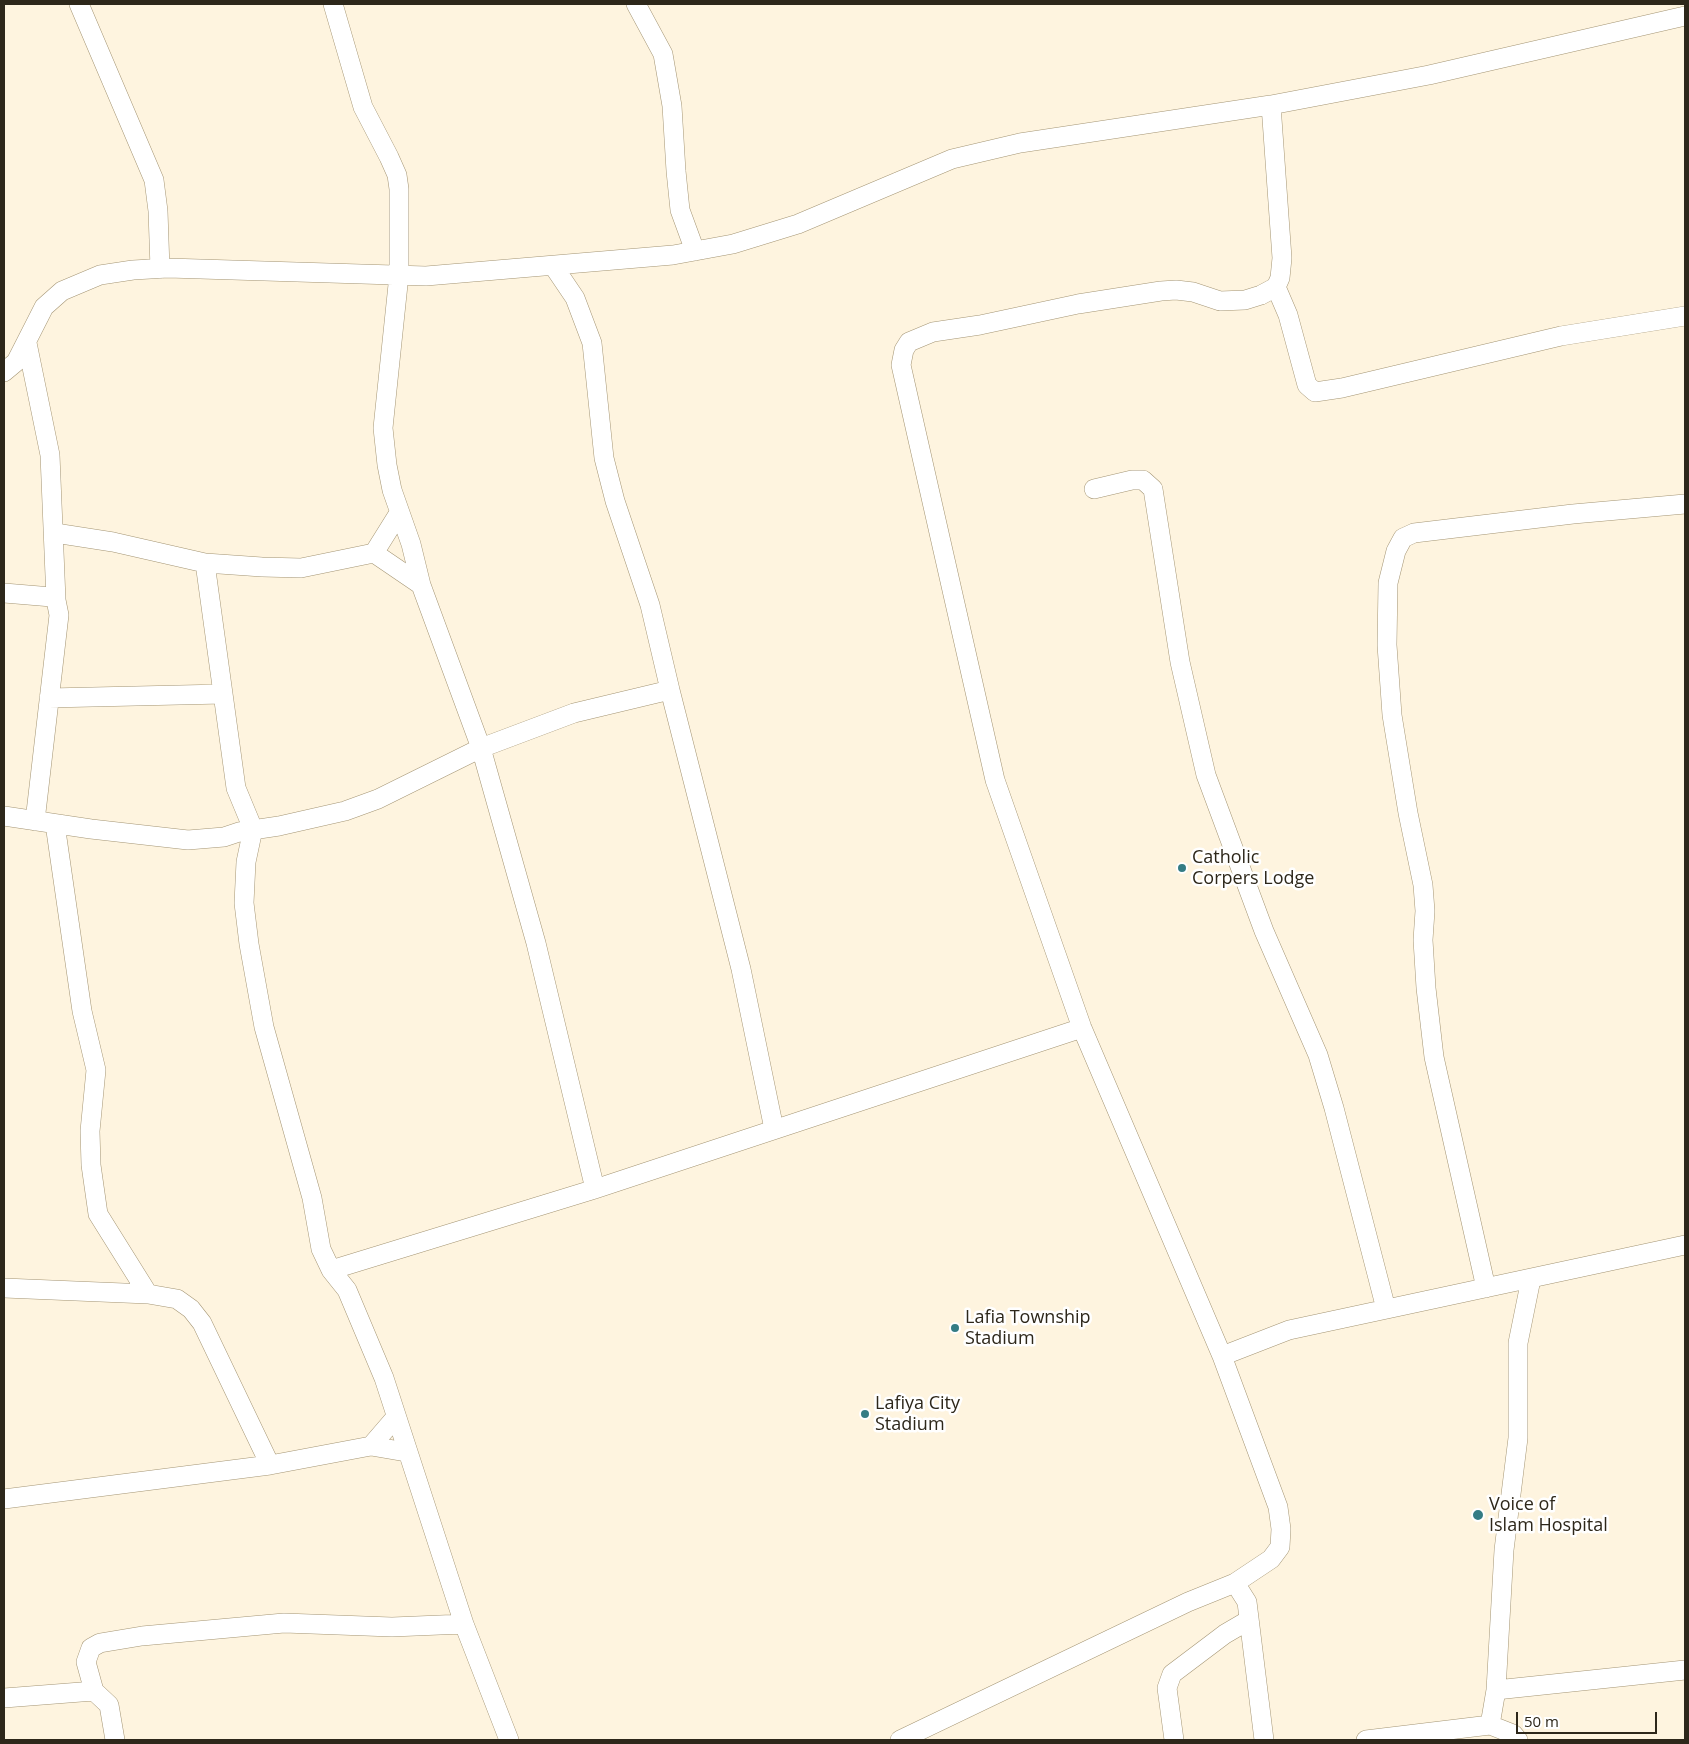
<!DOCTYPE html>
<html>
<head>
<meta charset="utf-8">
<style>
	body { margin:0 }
	#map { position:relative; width:1689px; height:1744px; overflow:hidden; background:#fef4df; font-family:"Open Sans",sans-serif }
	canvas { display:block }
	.frame { position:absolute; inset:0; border:5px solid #2d271a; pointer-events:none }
	.scale { position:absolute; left:1516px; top:1712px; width:141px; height:22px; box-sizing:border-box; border:2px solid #2d271a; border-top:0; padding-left:6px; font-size:15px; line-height:18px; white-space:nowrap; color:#2d271a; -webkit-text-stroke:4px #fff; paint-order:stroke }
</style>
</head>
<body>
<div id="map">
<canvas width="1689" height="1744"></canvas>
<div class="frame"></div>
<div class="scale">50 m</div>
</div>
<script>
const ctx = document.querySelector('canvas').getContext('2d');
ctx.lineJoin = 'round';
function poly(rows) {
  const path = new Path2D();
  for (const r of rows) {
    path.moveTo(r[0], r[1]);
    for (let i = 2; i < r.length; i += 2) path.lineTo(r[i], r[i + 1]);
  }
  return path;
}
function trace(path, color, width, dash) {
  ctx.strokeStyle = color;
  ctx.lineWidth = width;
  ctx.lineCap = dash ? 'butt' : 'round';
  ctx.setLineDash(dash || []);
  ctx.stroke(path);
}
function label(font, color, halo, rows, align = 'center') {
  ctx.font = font + ' "Open Sans",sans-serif';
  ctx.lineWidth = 5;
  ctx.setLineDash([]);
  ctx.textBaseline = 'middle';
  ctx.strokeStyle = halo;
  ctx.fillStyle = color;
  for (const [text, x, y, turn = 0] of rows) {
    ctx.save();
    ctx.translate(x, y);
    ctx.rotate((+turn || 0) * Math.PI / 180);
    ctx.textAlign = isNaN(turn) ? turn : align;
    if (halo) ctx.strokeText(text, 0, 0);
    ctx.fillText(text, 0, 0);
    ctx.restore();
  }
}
const street = poly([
	[79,4,154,180,158,211,160,269],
	[333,4,363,107,389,157,397,175,399,189,399,275,383,428,387,465,392,490,411,544,421,585,481,748,574,713,670,690,650,605,615,501,604,458,592,343,575,298,554,267],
	[636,4,663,54,672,106,676,171,680,210,695,251],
	[1276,287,1288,315,1307,385,1315,392,1342,388,1561,336,1685,316],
	[27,343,50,455,56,600,59,615,35,821],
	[4,372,16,362,44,307,62,291,100,275,133,270,168,268,426,276,673,255,733,244,798,224,952,159,1020,143,1271,105,1429,75,1685,16],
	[1094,489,1132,480,1143,480,1153,489,1180,662,1206,775,1264,931,1318,1055,1334,1108,1386,1309],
	[399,513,374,553,421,585],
	[55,533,113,542,205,563,262,567,301,568,374,553],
	[205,563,236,788,253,829,246,862,244,903,249,944,264,1027,312,1198,321,1249,331,1270,347,1290,384,1378,464,1624,509,1740],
	[4,593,52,597,56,600],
	[670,690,741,969,774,1129],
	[49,698,223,694],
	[4,816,91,829,188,840,224,837,239,832,279,826,345,811,378,799,481,748,536,943,595,1189],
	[55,824,82,1011,96,1070,90,1131,91,1165,98,1214,148,1294],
	[331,1270,595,1189,1082,1028],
	[4,1288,148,1294,177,1299,191,1309,202,1323,270,1465],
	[1486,1288,1434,1057,1426,988,1423,940,1425,911,1423,885,1408,813,1392,715,1387,645,1388,583,1396,551,1403,538,1414,533,1573,514,1685,504],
	[1222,1356,1082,1028,995,780,901,365,904,350,909,342,933,332,980,325,1078,304,1161,291,1176,290,1193,292,1220,301,1245,300,1261,295,1276,287,1280,278,1282,258,1271,105],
	[371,1446,396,1417],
	[4,1499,270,1465,371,1446,406,1452],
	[1235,1583,1247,1602,1264,1740],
	[1496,1690,1685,1670],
	[4,1698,94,1691],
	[1490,1725,1496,1690,1504,1550,1518,1438,1518,1343,1531,1279],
	[115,1740,109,1705,94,1691,86,1662,91,1648,100,1643,142,1636,284,1623,392,1627,464,1624],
	[900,1740,1188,1602,1235,1583,1271,1559,1280,1547,1281,1529,1278,1507,1222,1356,1289,1330,1685,1245],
	[1174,1740,1167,1688,1172,1674,1225,1634,1249,1620],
	[1366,1740,1490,1725,1513,1734,1518,1740]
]);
trace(street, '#a49574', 20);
trace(street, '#fff', 19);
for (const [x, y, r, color] of [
	[1182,868,5,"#347c84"],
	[955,1328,5,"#347c84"],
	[865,1414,5,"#347c84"],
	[1478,1515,6,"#347c84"]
]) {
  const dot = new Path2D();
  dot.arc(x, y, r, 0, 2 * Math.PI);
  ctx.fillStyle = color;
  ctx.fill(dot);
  trace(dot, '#fff', 2);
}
label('18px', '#2d271a', '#fff', [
	["Catholic",1192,858],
	["Corpers Lodge",1192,879],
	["Lafia Township",965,1318],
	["Stadium",965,1339],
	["Lafiya City",875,1404],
	["Stadium",875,1425],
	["Voice of",1489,1505],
	["Islam Hospital",1489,1526]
], 'left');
</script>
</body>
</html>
